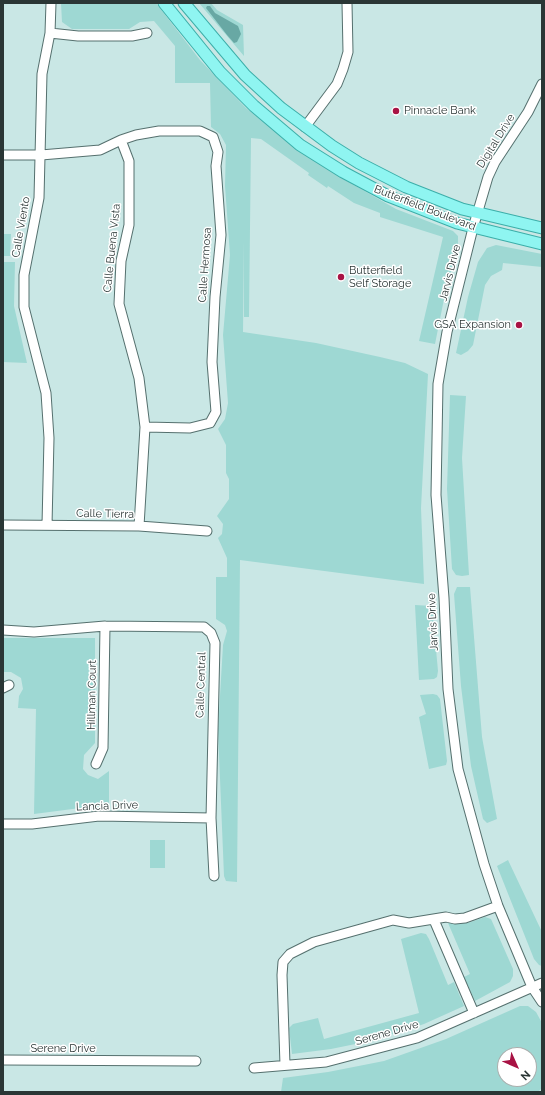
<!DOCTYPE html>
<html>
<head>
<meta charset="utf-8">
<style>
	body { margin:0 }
	#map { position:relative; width:545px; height:1095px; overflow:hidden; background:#c9e7e5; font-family:Raleway,sans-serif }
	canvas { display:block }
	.frame { position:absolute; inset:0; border:4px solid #2a3635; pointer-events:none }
	.north { position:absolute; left:497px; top:1047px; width:40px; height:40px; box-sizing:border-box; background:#fff; border:1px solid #aaafae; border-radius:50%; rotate:135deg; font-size:11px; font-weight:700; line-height:16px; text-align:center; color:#2a3635 }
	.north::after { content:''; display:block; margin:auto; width:14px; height:18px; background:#a81344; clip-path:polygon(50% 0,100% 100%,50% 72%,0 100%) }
</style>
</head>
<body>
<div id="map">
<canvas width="545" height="1095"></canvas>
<div class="frame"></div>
<div class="north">N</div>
</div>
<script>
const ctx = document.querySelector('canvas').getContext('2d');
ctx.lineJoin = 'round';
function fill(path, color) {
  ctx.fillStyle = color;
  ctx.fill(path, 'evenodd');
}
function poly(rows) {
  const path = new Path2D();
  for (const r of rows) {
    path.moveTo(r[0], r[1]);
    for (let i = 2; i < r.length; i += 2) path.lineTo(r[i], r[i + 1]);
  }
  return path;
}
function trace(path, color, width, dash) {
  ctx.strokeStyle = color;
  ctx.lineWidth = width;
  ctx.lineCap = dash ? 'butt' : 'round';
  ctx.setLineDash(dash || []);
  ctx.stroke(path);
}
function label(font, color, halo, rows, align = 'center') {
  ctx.font = font + ' Raleway,sans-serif';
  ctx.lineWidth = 3;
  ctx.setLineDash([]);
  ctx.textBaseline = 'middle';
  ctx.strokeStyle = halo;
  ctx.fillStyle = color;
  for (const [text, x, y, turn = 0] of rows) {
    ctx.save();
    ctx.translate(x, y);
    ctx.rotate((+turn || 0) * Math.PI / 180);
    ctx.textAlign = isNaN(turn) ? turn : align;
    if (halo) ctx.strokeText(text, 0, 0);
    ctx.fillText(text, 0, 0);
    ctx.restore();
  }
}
fill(poly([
	[61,3,156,3,200,60,221,82,246,108,297,149,347,181,396,209,453,231,458,236,458,246,445,294,435,344,419,341,443,237,380,217,380,213,354,203,328,186,327,188,308,175,309,173,261,139,251,138,249,317,244,317,244,240,243,332,316,343,380,357,405,363,428,374,421,508,424,584,240,560,237,882,226,881,224,876,218,730,223,645,227,631,225,625,216,619,216,577,227,577,227,558,218,538,222,534,223,524,217,516,229,499,229,479,226,473,226,445,218,429,225,419,228,403,223,335,230,255,225,186,226,145,220,134,211,127,210,83,175,83,175,46,154,21,140,22,129,29,72,29,62,22],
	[199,3,211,3,217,10,243,25,244,56],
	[3,234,11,234,10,256,3,256],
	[496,245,542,254,542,267,503,263,502,270,491,276,485,285,473,345,468,351,461,355,456,353,468,297,478,262,487,248],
	[3,262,15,262,14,306,27,363,3,362],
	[450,395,466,396,462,458,469,575,462,576,456,575,452,569,447,489],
	[457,587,470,587,482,737,497,819,487,823,483,819,471,766,461,686,454,594],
	[415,605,432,606,438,671,437,677,434,679,419,680],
	[3,638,95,638,95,743,84,755,83,769,88,775,98,779,109,771,109,807,88,807,34,814,36,709,18,708,19,696,23,689,21,678,11,672,3,672],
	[433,694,437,695,440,699,447,761,446,765,429,769,419,717,426,714,420,695],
	[150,840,165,840,165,868,150,868],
	[508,860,542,932,542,966,539,965,534,959,497,866],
	[485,917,491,919,513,969,513,976,510,982,475,1001,464,977,470,974,448,923,468,923],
	[421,933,426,934,429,939,448,985,454,982,464,1006,424,1024,375,1040,331,1049,292,1054,289,1028,293,1024,318,1018,324,1039,419,1013,401,939],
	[520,1006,528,1006,536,1012,542,1023,542,1088,538,1092,281,1092,283,1078,328,1072,384,1061,446,1039],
	[505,1055,529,1055,529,1079,505,1079]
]), '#9ed8d3');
fill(poly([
	[207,6,210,6,215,13,238,26,241,34,237,42,234,43,227,35,206,8]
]), '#68a8a4');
const minor = poly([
	[50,33,78,36,132,36,147,33],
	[542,84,528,112,495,162,488,177,473,228,447,332,438,384,436,495,444,598,448,689,458,769,484,864,498,906,532,987,542,1002],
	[305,127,337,84,343,69,348,52,347,3],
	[121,140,136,135,159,131,200,131,213,137,218,152,216,166,221,235,215,297,212,362,216,412,210,423,190,428,145,427],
	[3,155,41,155,100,150,121,140,129,161,129,225,121,261,119,304,139,378,145,427,139,526],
	[3,525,139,526,207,531],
	[47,525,49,438,46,393,24,307,24,275,39,198,42,74,50,33,51,3],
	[3,630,34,632,105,626,204,627,211,633,215,643,211,818,214,876],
	[3,688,9,685],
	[96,764,103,748,105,626],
	[3,824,32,824,99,816,211,818],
	[434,920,474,1013],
	[3,1060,196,1061],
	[285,1065,282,975,283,962,290,954,314,942,393,920,409,923,446,917,455,919,465,918,498,906],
	[254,1068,326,1062,417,1038,542,983]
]);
const major = poly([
	[164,3,220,72,254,106,300,145,343,172,388,196,457,223,542,244],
	[184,3,245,75,281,108,332,146,359,163,406,187,462,209,542,228]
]);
trace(minor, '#55706e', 11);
trace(major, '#3caea9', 13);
trace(minor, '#fff', 9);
trace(major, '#8ff5f1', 11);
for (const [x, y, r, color] of [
	[396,111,4,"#a81344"],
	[341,277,4,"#a81344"],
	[519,325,4,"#a81344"]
]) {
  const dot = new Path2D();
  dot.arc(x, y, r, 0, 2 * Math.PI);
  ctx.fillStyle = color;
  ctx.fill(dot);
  trace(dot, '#fff', 1.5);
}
label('11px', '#2a3635', '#fff', [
	["Pinnacle Bank",404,111],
	["Butterfield",349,271],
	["Self Storage",349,284],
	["GSA Expansion",511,325,"right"]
], 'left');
label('11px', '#2a3635', '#fff', [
	["Digital Drive",496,141,-58],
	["Butterfield Boulevard",425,208,21],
	["Calle Viento",21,227,-80],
	["Calle Buena Vista",112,248,-84],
	["Calle Hermosa",205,265,-86],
	["Jarvis Drive",450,273,-76],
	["Calle Tierra",105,514,1],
	["Jarvis Drive",433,622,-93],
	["Calle Central",201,685,-88],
	["Hillman Court",92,695,-89],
	["Lancia Drive",107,806,-2],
	["Serene Drive",387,1033,-16],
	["Serene Drive",63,1049]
]);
</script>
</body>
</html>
